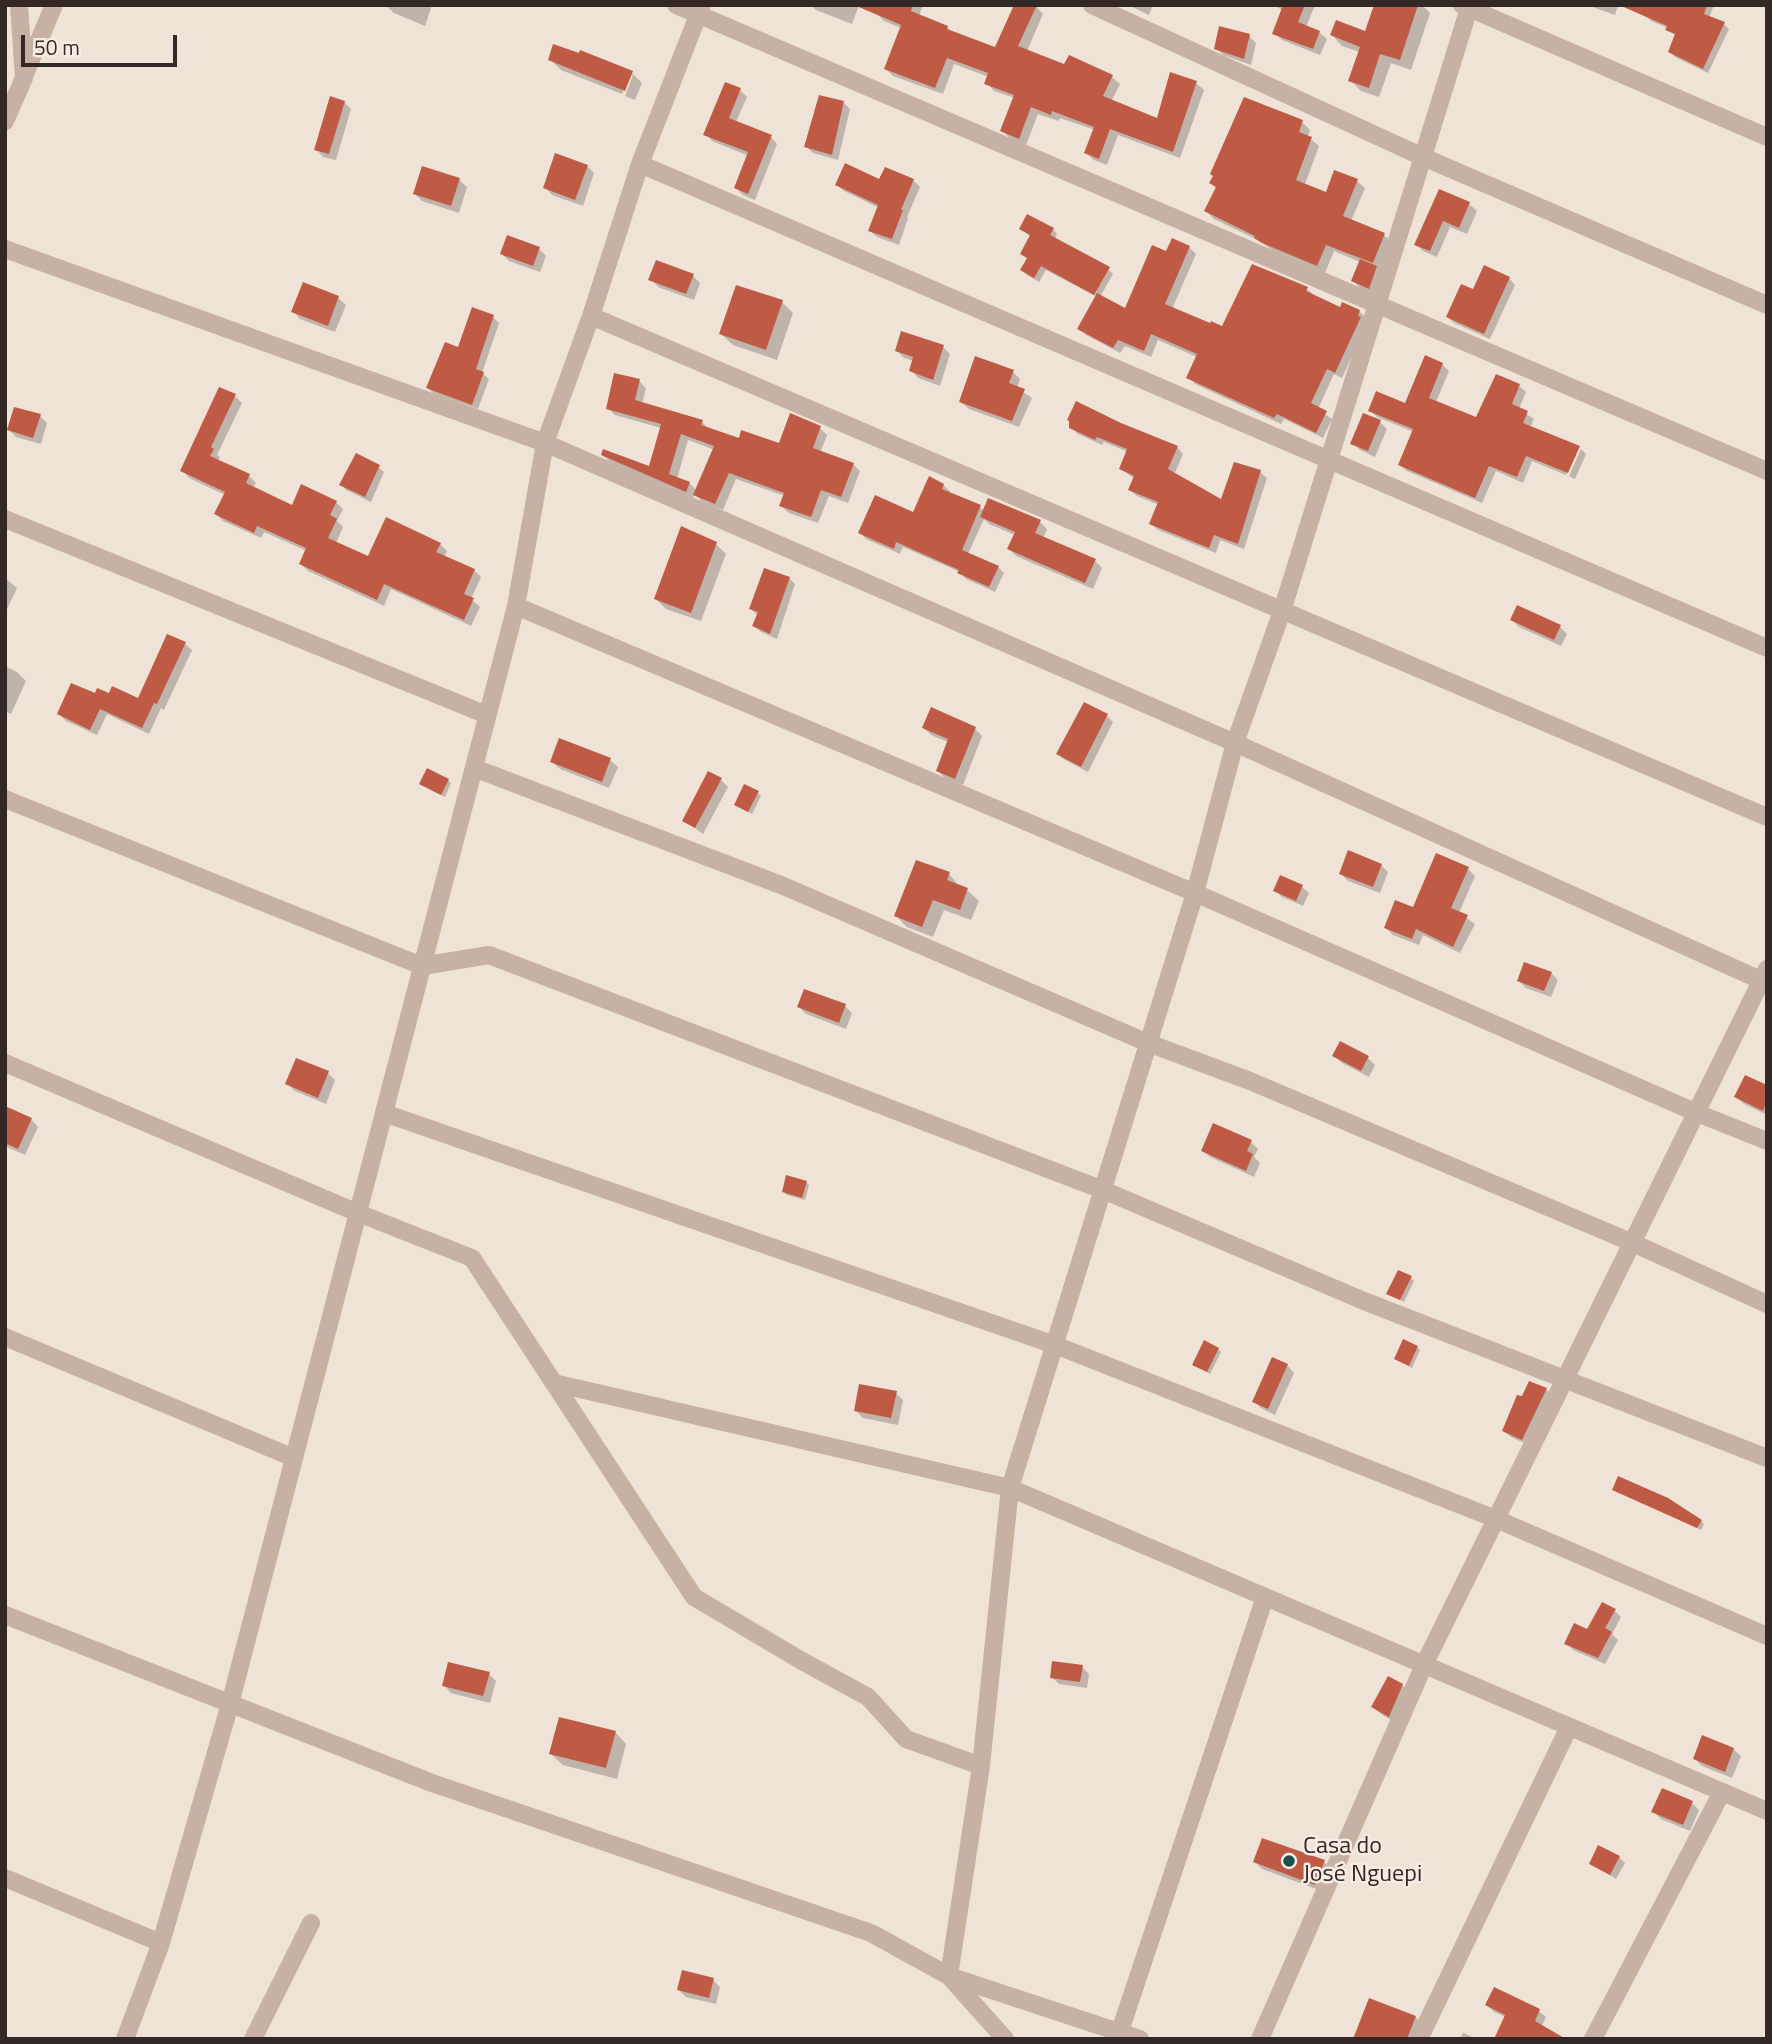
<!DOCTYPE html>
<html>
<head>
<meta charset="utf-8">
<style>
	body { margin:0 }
	#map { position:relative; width:1772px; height:2044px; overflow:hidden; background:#efe2d7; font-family:"Titillium Web",sans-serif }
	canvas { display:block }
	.frame { position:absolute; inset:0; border:7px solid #322825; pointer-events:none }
	.scale { position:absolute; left:21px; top:35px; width:156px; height:32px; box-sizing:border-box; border:4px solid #322825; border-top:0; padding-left:9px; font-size:21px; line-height:24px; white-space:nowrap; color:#322825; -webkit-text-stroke:5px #f7ece3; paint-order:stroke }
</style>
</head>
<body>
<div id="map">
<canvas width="1772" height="2044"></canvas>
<div class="frame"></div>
<div class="scale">50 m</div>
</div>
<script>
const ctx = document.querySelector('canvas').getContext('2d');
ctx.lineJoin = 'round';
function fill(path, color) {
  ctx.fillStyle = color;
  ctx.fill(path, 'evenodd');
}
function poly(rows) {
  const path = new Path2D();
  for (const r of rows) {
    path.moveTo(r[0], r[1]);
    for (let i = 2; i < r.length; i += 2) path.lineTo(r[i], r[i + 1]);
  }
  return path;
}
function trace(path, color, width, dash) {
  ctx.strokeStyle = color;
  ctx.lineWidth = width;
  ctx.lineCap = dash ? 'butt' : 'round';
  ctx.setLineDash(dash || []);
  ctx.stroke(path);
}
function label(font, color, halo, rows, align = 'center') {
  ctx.font = font + ' "Titillium Web",sans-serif';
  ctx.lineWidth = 5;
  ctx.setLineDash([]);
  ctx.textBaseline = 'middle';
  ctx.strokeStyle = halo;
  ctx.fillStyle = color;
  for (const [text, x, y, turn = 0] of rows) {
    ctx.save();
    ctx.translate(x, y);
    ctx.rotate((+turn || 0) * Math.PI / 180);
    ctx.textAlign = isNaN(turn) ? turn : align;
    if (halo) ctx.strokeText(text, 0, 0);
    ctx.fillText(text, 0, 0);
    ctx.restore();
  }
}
fill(poly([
	[432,5,425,26,394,13,386,6],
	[811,5,859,5,852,24,816,10],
	[880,5,923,5,919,16,947,27,953,33,996,49,1036,6,1043,14,1027,51,1065,66,1070,57,1112,77,1120,84,1111,102,1158,121,1196,83,1204,90,1180,158,1118,135,1107,165,1094,160,1086,153,1095,130,1060,118,1059,121,1038,114,1026,145,1010,138,1002,131,1015,98,994,91,987,83,989,77,954,64,943,94,893,76,886,69,901,28,884,21,877,14],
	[1128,5,1153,5,1149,15],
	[1275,5,1315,5,1306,27,1319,32,1327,39,1320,55,1282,40,1274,33,1283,11],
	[1376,5,1422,5,1430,13,1411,70,1391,63,1379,97,1361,91,1350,80,1360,52,1342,46,1332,35,1366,34],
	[1587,5,1618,5,1615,15],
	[1651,5,1714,5,1709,18,1724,24,1729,29,1708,73,1675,57,1670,52,1676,36,1668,28,1651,21,1646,16],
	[1249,36,1256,43,1251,65,1223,55,1216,48],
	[550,59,632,73,642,83,635,100,625,96,633,75,629,75,622,94,561,70],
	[740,90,747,97,736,122,771,137,777,144,755,200,743,195,736,188,749,156,712,141,706,134],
	[344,102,351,109,336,160,323,157,316,149],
	[844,103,850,109,838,160,813,153,806,146],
	[1302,122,1310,130,1308,137,1319,146,1305,184,1327,195,1357,181,1365,188,1351,221,1384,235,1392,242,1376,295,1360,288,1353,280,1360,262,1334,251,1325,273,1272,250,1260,241,1214,219,1206,211,1217,189,1211,183],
	[587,166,594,173,583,206,552,195,545,187],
	[459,180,467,187,459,213,422,201,415,194],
	[913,180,920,187,907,217,908,218,899,245,877,237,870,231,879,208,844,191,837,185],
	[1439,191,1469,204,1477,211,1467,234,1450,227,1437,257,1423,251,1416,244],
	[1021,229,1053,229,1057,234,1055,239,1108,269,1113,274,1100,297,1126,311,1167,254,1189,247,1196,254,1172,309,1223,328,1307,289,1314,295,1340,310,1359,311,1366,318,1366,325,1342,378,1334,374,1318,409,1332,419,1323,438,1284,419,1281,424,1195,384,1189,377,1197,357,1158,340,1151,357,1125,346,1120,353,1086,335,1080,328,1097,297,1046,270,1039,282,1027,275,1022,270,1028,259,1022,253,1031,237],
	[539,249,546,256,540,272,509,261,502,254],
	[693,276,700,283,694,300,658,287,651,279],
	[1509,278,1515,285,1490,339,1454,323,1448,317,1474,291],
	[304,284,338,298,346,305,335,332,300,319,293,311],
	[782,302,793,313,777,360,733,345,721,334],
	[493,317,499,323,482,373,489,379,478,409,434,394,428,388,460,349],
	[943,347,950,354,940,386,918,378,911,370,914,361,904,358,897,351],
	[1442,364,1449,371,1436,402,1477,420,1497,377,1519,386,1526,392,1519,409,1534,419,1530,428,1580,448,1577,448,1566,475,1532,461,1523,483,1496,471,1482,503,1407,471,1400,465,1414,432,1377,417,1370,410,1406,405],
	[1013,372,1020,379,1017,388,1032,398,1019,427,969,409,961,402],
	[639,381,646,388,642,404,702,422,709,429,740,440,780,446,820,428,827,435,820,453,853,464,860,471,848,503,829,496,818,523,789,513,781,506,785,496,736,479,723,510,702,502,695,494,693,498,610,462,603,455,650,469,661,428,615,415,608,408],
	[688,440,715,450,697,491,689,483,677,479],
	[235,396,242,403,217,455,220,457,218,461,249,476,256,483,253,488,292,507,336,502,343,509,337,521,343,527,336,543,369,558,440,544,447,551,444,557,474,570,481,577,471,599,480,607,471,626,391,589,384,606,308,571,301,564,307,551,264,532,261,538,223,521,216,514,225,495,189,478,183,471],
	[40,416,47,423,41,444,16,437,7,428,5,432,5,425,9,429],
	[1380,422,1387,429,1375,457,1360,450,1353,443],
	[1120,424,1177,447,1183,454,1174,475,1222,501,1260,472,1267,478,1244,549,1220,540,1216,553,1158,530,1151,524,1159,505,1137,496,1130,490,1135,479,1121,469,1128,452,1104,442,1102,445,1078,434,1071,427],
	[1581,449,1586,454,1575,479,1569,476],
	[378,467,384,472,371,502,346,490,341,484],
	[943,485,950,491,949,493,980,507,984,511,1040,522,1047,529,1043,538,1095,561,1102,568,1093,589,1016,556,1009,549,1015,535,989,524,984,519,968,554,998,567,1004,573,995,592,966,579,960,572,903,547,900,554,866,539,860,533,914,514],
	[716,544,726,554,701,621,666,609,656,599],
	[5,578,17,588,5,613],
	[789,578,795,584,777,639,761,632,754,626,757,615,751,609],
	[1512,620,1560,627,1567,634,1561,646,1519,627],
	[185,644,192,650,164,710,161,708,149,734,107,714,97,735,66,721,59,714,96,695,139,700],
	[5,666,17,672,26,681,11,714,5,711],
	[1107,716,1113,722,1088,772,1065,760,1058,754],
	[924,728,975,729,982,736,963,785,945,778,938,771,948,742,931,735],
	[561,741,610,760,618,767,609,788,560,769,552,762],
	[448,780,451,783,445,797,421,784],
	[721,780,728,787,703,834,684,820],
	[758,793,761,796,752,814,736,805],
	[917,862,949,874,960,887,967,890,979,901,971,920,944,910,933,937,907,927,896,916],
	[1381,865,1388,872,1380,893,1348,881,1341,874],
	[1468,869,1475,876,1459,913,1475,924,1460,953,1423,935,1419,945,1393,935,1386,928,1414,910],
	[1281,878,1302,887,1309,893,1303,906,1282,897,1275,890],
	[1551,973,1558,980,1551,997,1526,988,1519,981],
	[845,1006,852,1013,846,1029,806,1014,799,1007],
	[1334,1055,1368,1058,1375,1065,1369,1077,1342,1063],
	[328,1073,335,1080,326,1104,295,1091,288,1084],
	[1767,1087,1767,1115,1744,1104,1736,1097],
	[5,1117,31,1119,38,1127,25,1155,5,1146],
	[1251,1142,1258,1149,1254,1157,1260,1163,1254,1177,1210,1157,1203,1150],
	[806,1182,809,1185,805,1200,787,1195,784,1192],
	[1411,1278,1414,1281,1404,1302,1388,1294],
	[1417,1347,1420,1350,1412,1368,1396,1359],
	[1217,1349,1221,1352,1210,1374,1194,1365],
	[1287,1365,1294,1373,1275,1415,1261,1408,1254,1401],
	[1546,1389,1552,1396,1529,1445,1511,1437,1504,1431,1523,1399],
	[896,1393,903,1400,898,1425,863,1418,856,1411],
	[1614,1489,1701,1521,1704,1524,1701,1530],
	[1614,1610,1621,1617,1612,1634,1618,1640,1605,1664,1573,1650,1567,1643,1588,1631],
	[1082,1667,1089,1674,1087,1688,1059,1684,1052,1677],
	[489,1674,496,1681,490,1703,451,1693,444,1685],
	[1402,1685,1409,1693,1396,1723,1381,1714,1373,1707],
	[615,1732,626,1744,617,1779,563,1765,551,1754],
	[1733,1749,1741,1756,1732,1778,1702,1766,1695,1759],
	[1692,1803,1699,1810,1690,1831,1661,1819,1653,1811],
	[1619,1857,1625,1863,1616,1879,1591,1863],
	[1255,1862,1324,1862,1331,1869,1322,1891,1262,1869],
	[713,1980,720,1987,716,2004,686,1997,679,1990],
	[1487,2005,1539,2011,1546,2017,1541,2027,1506,2017,1494,2012],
	[1415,2017,1426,2028,1423,2039,1355,2039],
	[1463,2033,1477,2039,1460,2039]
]), '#0003');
fill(poly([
	[854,5,913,5,911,11,948,26,947,29,995,47,1014,5,1037,5,1018,46,1064,64,1069,55,1113,75,1103,96,1157,118,1170,72,1197,81,1173,152,1110,129,1099,159,1084,153,1094,127,1052,111,1051,115,1031,107,1019,139,1000,131,1014,95,984,84,988,73,947,58,935,88,884,69,901,25],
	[1283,5,1305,5,1298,22,1320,31,1313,49,1272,34],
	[1374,5,1418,5,1400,60,1380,54,1369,88,1348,81,1360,47,1330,35,1336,20,1365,31],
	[1619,5,1707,5,1704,14,1725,22,1703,69,1668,52,1675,34,1665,30,1667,26],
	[1219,26,1250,34,1244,59,1214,49],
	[553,44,579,53,580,50,633,71,625,91,548,60],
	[725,82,741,88,729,118,772,135,748,194,734,188,748,152,703,135],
	[819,95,844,101,832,155,804,147],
	[330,96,345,101,329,154,314,150],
	[1244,97,1303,120,1299,132,1312,137,1296,180,1326,192,1334,170,1358,179,1343,216,1385,233,1373,263,1326,245,1317,266,1262,243,1254,238,1255,236,1204,211,1216,187,1209,183,1213,176,1210,174],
	[555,153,588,165,575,200,543,188],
	[845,163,879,179,885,167,914,179,901,210,903,210,892,239,868,231,878,205,835,185],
	[422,166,460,178,451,206,413,194],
	[1439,189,1470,202,1459,228,1443,221,1430,251,1414,245],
	[1027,214,1054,228,1050,235,1110,267,1094,295,1041,266,1034,278,1020,270,1027,258,1020,254,1030,235,1019,229],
	[507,235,540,247,533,266,500,254],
	[1172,238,1190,246,1165,304,1210,323,1211,321,1222,326,1252,264,1308,287,1306,291,1340,307,1342,302,1360,310,1358,316,1361,317,1335,373,1327,369,1311,403,1327,411,1316,433,1277,414,1274,418,1186,378,1197,354,1151,334,1144,351,1118,340,1113,348,1077,329,1097,293,1125,308,1152,245,1166,251],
	[1360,259,1377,266,1369,289,1351,281],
	[656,260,694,274,686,294,648,280],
	[1484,265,1510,277,1484,334,1446,317,1461,284,1473,289],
	[303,282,339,296,328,326,291,312],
	[736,285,783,300,766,350,719,334],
	[472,307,494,315,476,369,484,372,472,405,426,388,445,342,458,347],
	[901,331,944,345,933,380,909,371,913,357,895,351],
	[1425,355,1443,363,1429,398,1476,417,1496,374,1520,384,1512,404,1528,411,1523,423,1580,446,1568,473,1526,456,1517,477,1489,466,1475,498,1398,465,1413,429,1368,411,1376,391,1405,403],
	[975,356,1014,370,1009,383,1025,389,1012,421,959,402],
	[614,373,640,379,635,400,703,420,701,425,739,438,741,430,779,443,790,413,821,426,813,448,854,463,841,497,821,490,811,517,779,506,784,493,729,473,715,504,693,495,714,446,681,434,669,474,690,482,686,492,601,455,603,449,649,466,661,424,606,409],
	[219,387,236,394,211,447,214,449,210,456,250,474,246,483,292,505,301,484,337,501,330,515,337,519,328,538,368,556,386,517,441,543,436,552,475,569,464,594,474,598,464,620,384,584,377,600,299,564,306,548,257,526,254,533,214,514,225,492,180,471],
	[1076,401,1121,423,1178,446,1168,469,1221,499,1234,462,1261,470,1238,544,1214,535,1209,548,1149,524,1158,502,1128,490,1134,476,1119,469,1127,449,1097,437,1095,440,1069,428,1069,421,1067,420],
	[14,407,41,414,33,438,7,430],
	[1363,413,1381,420,1368,451,1350,444],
	[356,453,380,465,365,497,339,485],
	[929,476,944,484,942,489,981,505,962,550,999,566,989,587,957,573,959,570,896,542,894,549,858,533,875,495,913,512],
	[988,498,1041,520,1035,533,1096,559,1085,583,1007,549,1015,532,980,517],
	[681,526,717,542,691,613,654,599],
	[764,568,790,577,770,634,752,626,758,612,749,609],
	[1517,605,1561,625,1554,640,1510,620],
	[167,634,186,642,157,704,154,703,142,728,100,709,90,730,57,714,71,683,95,693,97,688,109,693,112,686,138,698],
	[1084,702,1108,714,1081,767,1056,754],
	[931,707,976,727,955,779,936,771,948,739,922,728],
	[559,738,611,758,602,782,550,762],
	[427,768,449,779,441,795,419,784],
	[708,771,722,778,695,828,682,821],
	[744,784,759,791,748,812,734,805],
	[1348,850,1382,864,1373,887,1339,874],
	[1436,853,1469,867,1451,908,1468,915,1453,947,1416,929,1412,939,1384,928,1395,900,1413,907],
	[916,860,950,872,947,880,968,888,960,910,933,900,922,927,894,916],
	[1280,875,1303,885,1296,901,1273,891],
	[1524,962,1552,972,1544,991,1517,981],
	[804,989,846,1004,839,1023,797,1007],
	[1340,1041,1369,1056,1361,1071,1332,1056],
	[296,1058,329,1071,318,1098,285,1084],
	[1745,1075,1767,1085,1767,1102,1763,1111,1734,1097],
	[5,1106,32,1118,18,1149,5,1143],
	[1213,1123,1252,1140,1247,1151,1253,1154,1246,1171,1201,1151],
	[786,1175,807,1181,802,1198,782,1192],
	[1398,1270,1412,1276,1400,1300,1386,1294],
	[1403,1339,1418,1346,1409,1366,1394,1359],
	[1204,1340,1219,1348,1207,1372,1192,1365],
	[1272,1357,1288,1364,1268,1409,1252,1402],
	[1529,1381,1547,1388,1522,1440,1502,1431,1517,1395,1522,1396],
	[859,1384,897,1391,891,1418,854,1411],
	[1618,1476,1668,1498,1702,1520,1697,1528,1612,1490],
	[1602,1602,1616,1609,1605,1628,1612,1632,1598,1658,1564,1644,1574,1623,1587,1629],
	[1052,1661,1083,1665,1080,1682,1050,1678],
	[448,1662,490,1672,483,1696,442,1686],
	[1388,1676,1403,1684,1389,1717,1371,1707],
	[559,1717,616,1731,606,1768,549,1754],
	[1702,1735,1734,1748,1725,1772,1693,1759],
	[1662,1788,1693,1801,1683,1825,1651,1812],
	[1262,1838,1325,1860,1315,1885,1253,1862],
	[1598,1845,1620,1856,1610,1875,1589,1864],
	[682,1970,714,1978,709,1998,677,1990],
	[1494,1987,1540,2009,1535,2021,1566,2039,1494,2039,1505,2015,1485,2005],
	[1369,1998,1416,2016,1407,2039,1353,2039]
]), '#bf5b45');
trace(poly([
	[676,5,1767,471],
	[1092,5,1423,157,1767,305],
	[1462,5,1767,137],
	[25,74,54,5],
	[5,121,24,78,19,5],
	[640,164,1767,648],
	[5,249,545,443,1235,743,1767,983],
	[591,316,1767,817],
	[5,519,487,715],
	[516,606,1195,893,1697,1113,1767,1141],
	[474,768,781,885,1148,1043,1250,1081,1633,1243,1767,1304],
	[5,799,422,966,489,955,1103,1190,1364,1301,1767,1458],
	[5,1063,358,1213,472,1258,694,1597,802,1661,868,1697,906,1739,981,1766],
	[384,1113,1055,1345,1496,1519,1767,1636],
	[5,1337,294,1458],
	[554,1383,1010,1488,1767,1811],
	[5,1615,432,1783,871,1933,949,1976,1140,2039],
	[5,1878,161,1943],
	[1120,2031,1265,1597],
	[125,2039,161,1943,230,1704,516,606,545,443,591,316,640,164,702,5],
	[253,2039,311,1923],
	[1005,2039,949,1976,981,1766,1010,1488,1195,893,1235,743,1282,611,1470,5],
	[1260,2039,1424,1665,1767,969],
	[1419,2039,1569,1727],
	[1593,2039,1722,1792]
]), '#c6b1a4', 18);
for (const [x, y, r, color] of [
	[1289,1861,7,"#1e5050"]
]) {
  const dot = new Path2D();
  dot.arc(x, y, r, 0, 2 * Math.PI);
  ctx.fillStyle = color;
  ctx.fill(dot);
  trace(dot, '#f7ece3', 2.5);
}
label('24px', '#322825', '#f7ece3', [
	["Casa do",1303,1847],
	["José Nguepi",1303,1875]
], 'left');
</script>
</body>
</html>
